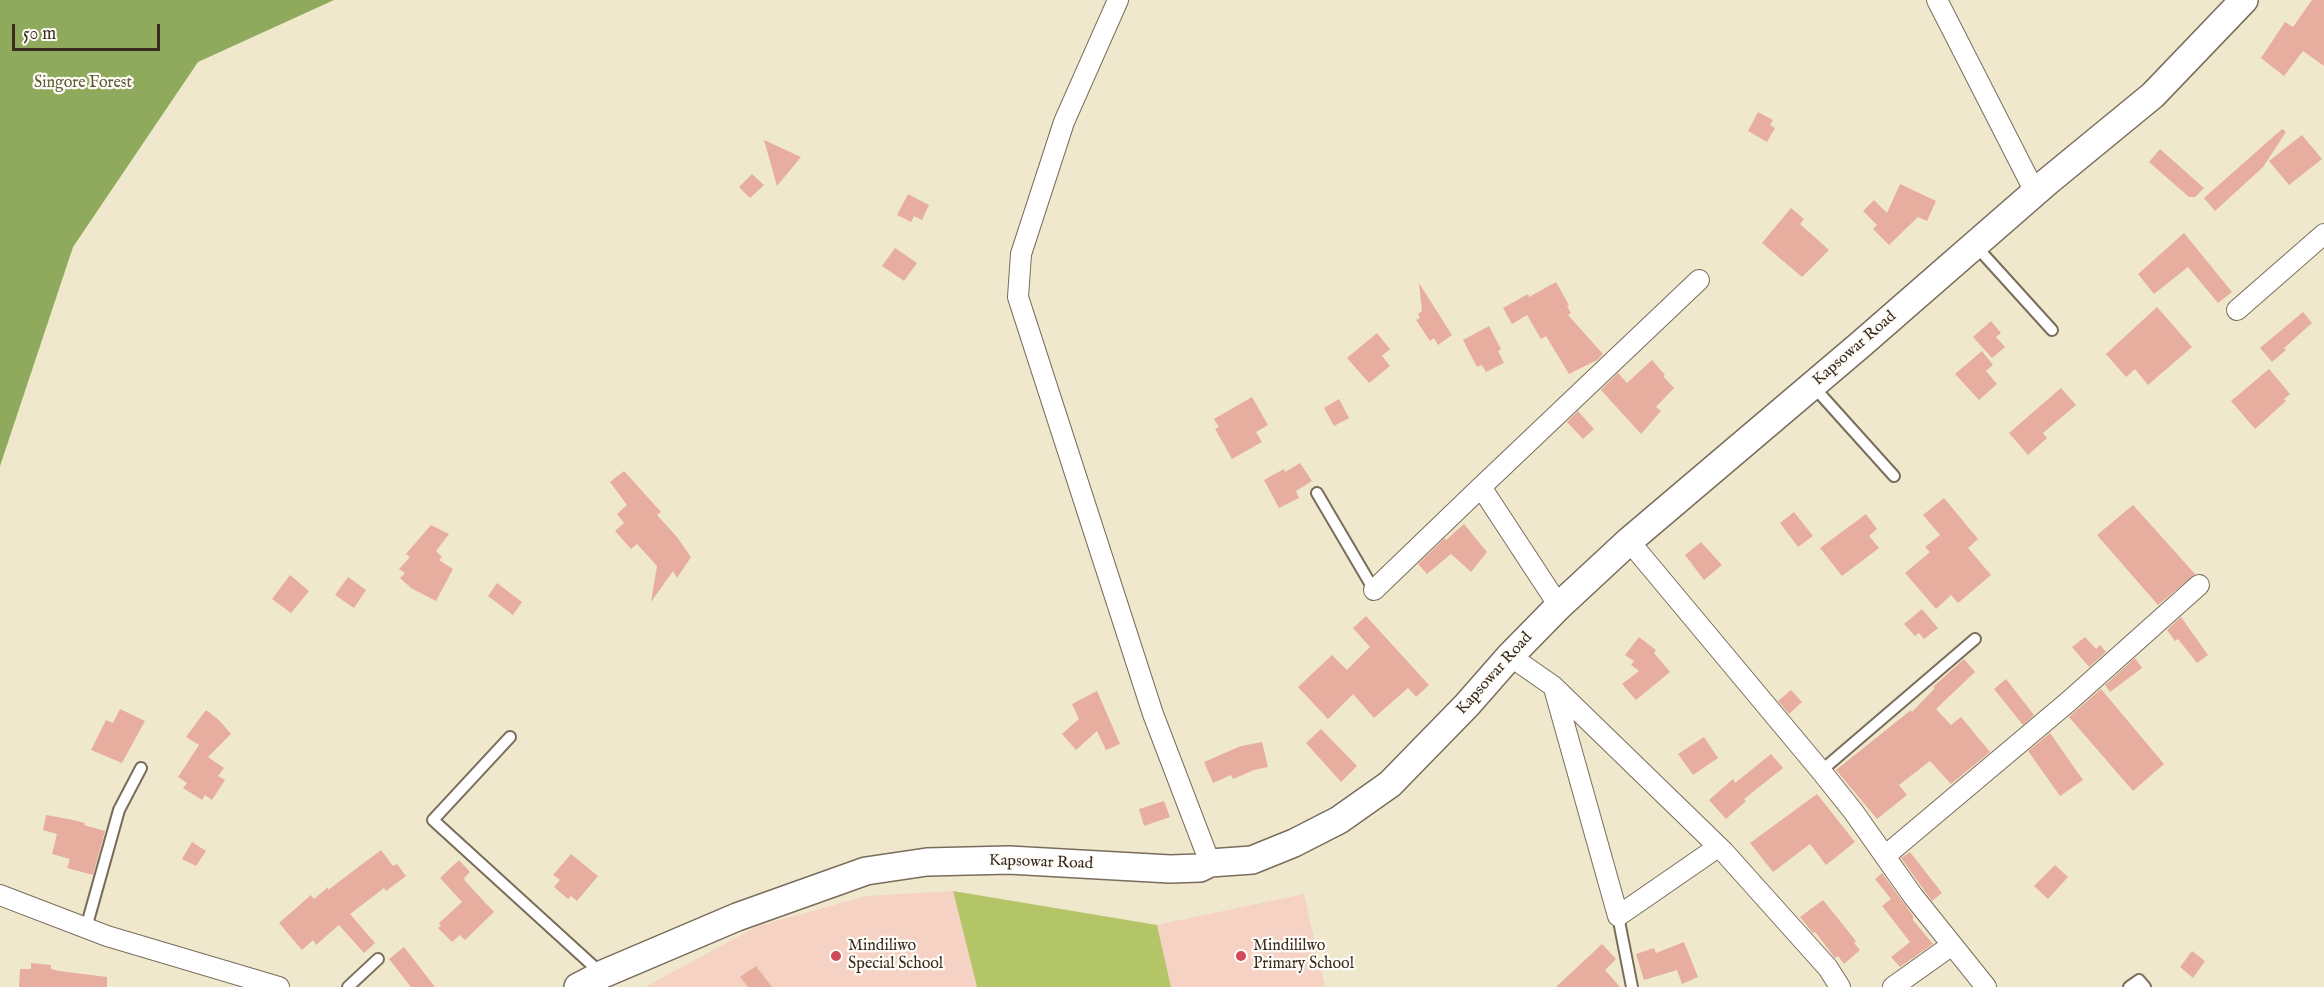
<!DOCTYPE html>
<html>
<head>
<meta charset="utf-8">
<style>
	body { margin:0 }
	#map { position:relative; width:2324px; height:987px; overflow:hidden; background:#efe8cd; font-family:"IM FELL English",serif }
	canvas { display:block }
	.scale { position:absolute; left:12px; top:24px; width:148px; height:27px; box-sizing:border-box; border:3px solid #3b2a1e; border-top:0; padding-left:8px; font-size:18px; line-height:21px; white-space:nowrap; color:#3b2a1e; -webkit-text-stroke:4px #fdfcf7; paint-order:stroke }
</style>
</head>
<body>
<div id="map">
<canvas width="2324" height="987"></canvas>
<div class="scale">50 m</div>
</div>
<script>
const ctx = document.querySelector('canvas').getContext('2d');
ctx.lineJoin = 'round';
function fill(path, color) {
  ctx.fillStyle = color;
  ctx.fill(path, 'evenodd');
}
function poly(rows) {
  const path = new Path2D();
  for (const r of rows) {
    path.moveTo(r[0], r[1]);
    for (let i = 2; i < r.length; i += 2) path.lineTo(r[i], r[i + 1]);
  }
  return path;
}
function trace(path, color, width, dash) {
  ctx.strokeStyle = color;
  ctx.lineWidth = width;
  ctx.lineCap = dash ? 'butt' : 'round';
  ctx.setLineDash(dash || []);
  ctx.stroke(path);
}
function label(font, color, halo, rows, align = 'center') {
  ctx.font = font + ' "IM FELL English",serif';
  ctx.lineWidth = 4.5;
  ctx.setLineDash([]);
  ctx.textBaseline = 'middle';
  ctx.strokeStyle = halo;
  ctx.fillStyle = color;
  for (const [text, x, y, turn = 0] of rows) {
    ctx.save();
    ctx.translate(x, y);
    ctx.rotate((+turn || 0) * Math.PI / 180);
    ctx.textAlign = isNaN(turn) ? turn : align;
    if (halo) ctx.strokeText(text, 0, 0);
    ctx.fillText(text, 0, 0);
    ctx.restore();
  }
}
fill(poly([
	[953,891,977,987,645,987,758,926,866,896],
	[1304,894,1325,987,1171,987,1157,925]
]), '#f6d2c4');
fill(poly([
	[953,891,1157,925,1171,987,977,987]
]), '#b4c568');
fill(poly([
	[0,0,334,0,198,62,73,247,0,466]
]), '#8faa5c');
fill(poly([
	[2312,0,2324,0,2324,66,2303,51,2284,76,2261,58,2285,22,2293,27],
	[1758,112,1773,120,1770,125,1775,128,1767,142,1748,131],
	[2282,129,2286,132,2263,167,2215,211,2204,198],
	[2302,135,2322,159,2289,185,2269,161],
	[764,140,801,157,777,186],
	[2160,149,2204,188,2195,197,2189,197,2149,162],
	[752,174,764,185,750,198,739,187],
	[1900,184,1936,201,1927,221,1918,217,1889,245,1873,229,1877,225,1863,211,1874,200,1887,213],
	[908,194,929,205,922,220,914,216,911,222,897,215],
	[1791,208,1804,219,1800,224,1829,250,1802,277,1762,243],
	[2184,233,2232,292,2218,303,2188,267,2154,294,2138,274],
	[895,248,917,263,904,281,882,266],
	[1556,282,1569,305,1567,306,1571,313,1568,315,1603,354,1597,360,1569,374,1546,336,1541,339,1527,315,1512,324,1503,308,1528,294,1529,297],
	[1419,283,1452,335,1438,345,1434,338,1430,341,1416,320,1420,318,1418,314,1422,311],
	[2157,307,2192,347,2148,385,2135,369,2126,377,2106,354],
	[2303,312,2312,323,2284,348,2286,350,2272,362,2260,348],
	[1991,321,2001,333,1996,337,2005,347,1992,358,1973,337],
	[1489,326,1501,349,1498,351,1504,363,1486,372,1482,365,1477,367,1463,340],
	[1377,333,1390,349,1382,356,1390,366,1369,383,1347,358],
	[1982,351,1993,365,1986,371,1997,384,1979,400,1955,374],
	[1652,360,1665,375,1663,376,1674,388,1656,407,1661,411,1641,434,1601,390,1618,373,1627,383],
	[2269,369,2290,394,2284,399,2286,401,2255,429,2231,401],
	[2061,388,2076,405,2043,433,2047,438,2028,455,2009,433],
	[1252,397,1268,425,1256,432,1262,442,1232,459,1215,429,1219,427,1214,419],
	[1339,399,1349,418,1334,426,1324,408],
	[1578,411,1594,429,1583,439,1567,422],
	[1300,463,1312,481,1296,491,1299,498,1279,508,1264,480,1284,469,1285,472],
	[624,471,661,512,657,515,677,537,691,557,677,578,673,571,651,602,657,566,637,544,631,549,615,531,624,523,617,514,627,505,610,482],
	[1944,498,1978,539,1968,548,1991,575,1958,603,1951,595,1936,609,1905,573,1930,552,1925,547,1940,535,1923,515],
	[2133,505,2195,574,2158,605,2097,535],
	[1794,512,1813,536,1798,547,1780,523],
	[1866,514,1877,529,1869,536,1879,548,1842,576,1820,548],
	[1464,524,1487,552,1471,572,1451,554,1427,574,1418,564,1445,538,1446,540],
	[431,525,449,534,436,551,442,557,439,560,453,569,436,601,411,588,400,578,405,573,399,569,410,557,406,554],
	[1701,542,1722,565,1704,580,1685,555],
	[290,575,309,591,291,613,272,599],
	[348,577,366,590,354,608,335,595],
	[497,583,522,602,513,615,488,596],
	[1922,609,1938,628,1924,639,1919,633,1915,636,1904,624],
	[1366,616,1429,685,1416,697,1408,688,1374,718,1353,694,1328,719,1298,687,1332,655,1347,670,1370,647,1353,628],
	[2181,617,2208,655,2197,663,2178,639,2175,641,2167,630],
	[1639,637,1656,650,1654,653,1670,672,1636,700,1622,684,1639,671,1631,665,1634,661,1625,655],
	[2085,637,2096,649,2100,645,2106,652,2089,667,2072,647],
	[2135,658,2142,668,2110,692,2105,685],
	[1964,659,1975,672,1936,709,1951,725,1961,717,1990,752,1951,784,1930,761,1899,785,1907,795,1877,819,1836,770,1911,710,1912,712,1935,688,1933,687],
	[2006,679,2034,715,2023,725,1994,689],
	[2101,689,2164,764,2133,791,2069,717],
	[1791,690,1802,702,1789,714,1778,701],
	[1097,691,1120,744,1106,750,1097,731,1076,750,1062,734,1079,719,1072,704],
	[120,709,145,721,122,763,91,750,106,720,113,723],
	[206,710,219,720,231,734,208,757,224,768,218,776,225,780,212,800,205,795,202,800,183,788,187,783,178,777,199,745,186,737],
	[1321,729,1357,766,1341,782,1306,743],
	[2050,733,2083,780,2060,796,2028,751],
	[1704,737,1718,758,1693,775,1678,754],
	[1262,742,1268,767,1254,770,1233,779,1231,775,1213,783,1204,762,1241,746],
	[1771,754,1783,768,1744,799,1746,801,1726,819,1709,800,1733,779,1735,783],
	[1817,794,1855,842,1826,865,1810,844,1773,872,1750,843],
	[1164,801,1170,817,1144,826,1139,809],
	[46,815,73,820,85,823,84,825,105,831,93,875,67,868,70,859,52,854,57,834,43,830],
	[192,842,206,851,196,866,182,859],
	[381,850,393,866,397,864,406,876,386,891,384,888,350,914,375,943,364,953,339,925,316,945,313,940,302,950,279,923,311,895,314,899,328,887,328,890],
	[1910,852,1942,893,1932,901,1901,858],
	[571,854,598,876,577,901,571,896,568,899,554,887,560,880,553,875],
	[459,860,470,872,464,878,465,881,494,912,465,940,460,935,452,942,438,928,441,926,439,923,462,902,440,878],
	[2055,865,2068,877,2048,899,2034,886],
	[1882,873,1913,916,1913,920,1933,944,1900,967,1891,957,1910,942,1882,906,1891,899,1875,879],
	[1823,900,1856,941,1854,943,1860,950,1844,964,1838,956,1835,958,1815,932,1813,933,1800,917],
	[1684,942,1698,977,1682,984,1677,970,1644,980,1636,954,1654,948,1656,953],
	[1602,944,1616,959,1605,970,1620,987,1556,987],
	[404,947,435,987,411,987,389,959],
	[2192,951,2205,961,2193,978,2180,967],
	[31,963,51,965,51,969,59,971,107,977,107,987,19,987,20,969,31,969],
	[756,966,772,987,748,987,740,977]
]), '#e7ae9f');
const service = poly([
	[1975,245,2052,330],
	[1813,386,1894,476],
	[1317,493,1374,590],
	[510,737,433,820,602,974],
	[1821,771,1975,639],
	[1618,916,1632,987],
	[86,928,119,810,141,768],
	[348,987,378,959],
	[2129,987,2139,980,2145,987]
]);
const minor = poly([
	[1118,0,1064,122,1021,254,1018,297,1153,714,1210,863],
	[1937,0,2035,192],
	[2237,310,2324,234],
	[1629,541,1821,771,1853,811,1913,896,1986,987],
	[1374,590,1481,487],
	[1559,606,1481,487,1699,280],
	[1510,656,1553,686,1724,852,1828,968,1840,987],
	[1554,688,1618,916,1718,847],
	[1885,856,2068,702,2199,585],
	[0,895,107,936,279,987],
	[1893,987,1952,945]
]);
const secondary = poly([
	[578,987,603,974,737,917,866,871,927,862,1009,860,1170,869,1200,868,1210,863,1252,860,1294,843,1339,820,1390,784,1467,705,1510,656,1559,606,1629,541,1860,345,2047,182,2153,95,2244,0]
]);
trace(service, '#7a6c5b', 14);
trace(minor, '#7a6c5b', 22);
trace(secondary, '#7a6c5b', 30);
trace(service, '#fff', 10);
trace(minor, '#fff', 20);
trace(secondary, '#fff', 27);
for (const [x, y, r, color] of [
	[836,956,6,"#d1495b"],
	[1241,956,6,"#d1495b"]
]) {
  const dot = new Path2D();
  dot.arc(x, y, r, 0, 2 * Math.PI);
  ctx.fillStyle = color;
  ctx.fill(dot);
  trace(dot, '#fdfcf7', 2);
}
label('16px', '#5f5834', '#fdfcf7', [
	["Singore Forest",83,84]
]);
label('16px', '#3b2a1e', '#fdfcf7', [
	["Kapsowar Road",1855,349,-41],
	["Kapsowar Road",1495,674,-48],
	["Kapsowar Road",1041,863,2]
]);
label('16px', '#3b2a1e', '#fdfcf7', [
	["Mindiliwo",848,947],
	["Special School",848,965],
	["Mindililwo",1253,947],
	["Primary School",1253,965]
], 'left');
</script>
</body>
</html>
